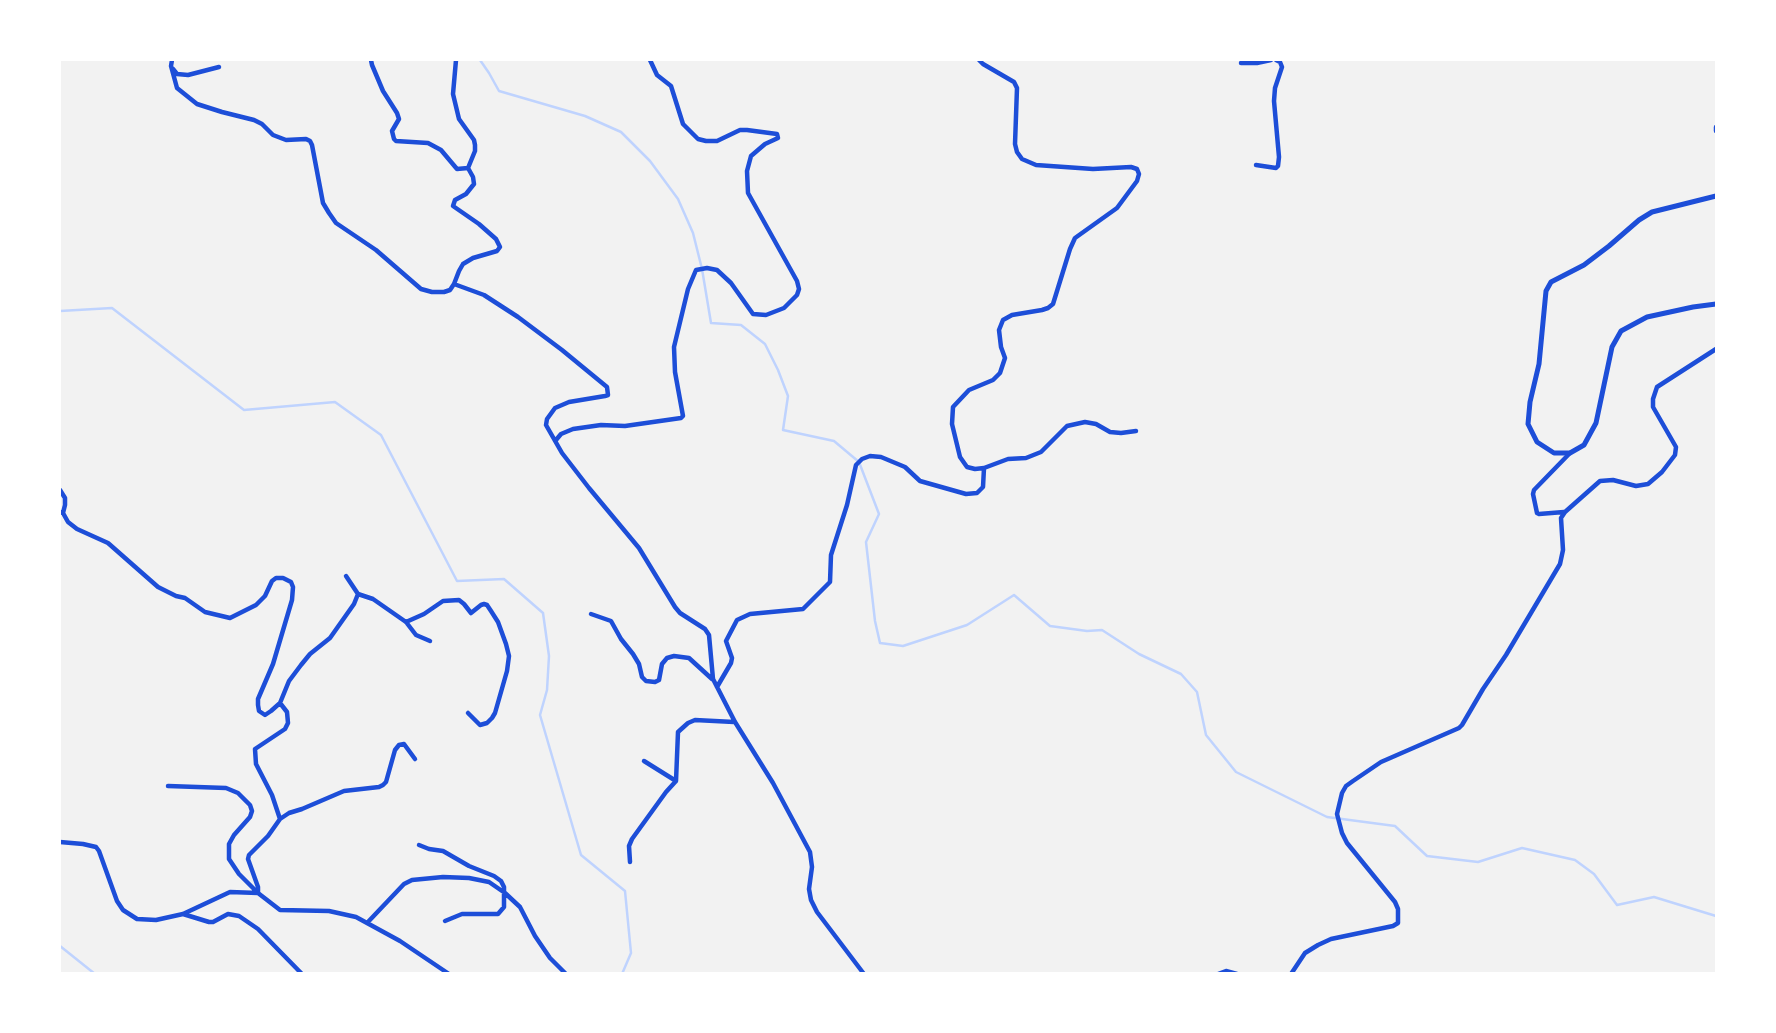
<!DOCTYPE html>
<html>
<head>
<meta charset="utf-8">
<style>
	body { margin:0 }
	#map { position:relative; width:1776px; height:1033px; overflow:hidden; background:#f2f2f2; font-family:"IBM Plex Serif",serif }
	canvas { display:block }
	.frame { position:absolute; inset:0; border:61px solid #fff; pointer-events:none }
</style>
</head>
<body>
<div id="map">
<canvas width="1776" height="1033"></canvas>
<div class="frame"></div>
</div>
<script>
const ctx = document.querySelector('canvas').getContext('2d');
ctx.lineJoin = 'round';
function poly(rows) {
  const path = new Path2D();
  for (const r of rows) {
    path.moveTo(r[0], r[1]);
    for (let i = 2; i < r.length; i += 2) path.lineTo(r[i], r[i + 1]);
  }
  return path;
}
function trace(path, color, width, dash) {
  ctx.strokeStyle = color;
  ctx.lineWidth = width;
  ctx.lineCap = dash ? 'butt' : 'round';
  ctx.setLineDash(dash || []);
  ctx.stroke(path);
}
trace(poly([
	[480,60,489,73,499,91,585,116,621,132,650,161,678,199,693,233,702,269,711,323,741,325,765,344,778,370,788,396,783,430,834,441,859,462,879,514,866,542,875,621,880,643,903,646,967,625,1014,595,1050,626,1087,631,1102,630,1139,654,1181,674,1197,692,1206,735,1236,772,1327,817,1395,826,1427,856,1478,862,1522,848,1575,860,1594,874,1617,905,1654,897,1716,916],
	[60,311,112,308,244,410,335,402,381,435,457,581,504,579,543,613,549,656,547,690,540,715,581,855,625,891,631,953,622,974],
	[60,946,95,974]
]), '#bfd3fe', 2.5);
trace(poly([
	[172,60,171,66,177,88,197,104,222,112,254,120,262,124,273,135,286,140,306,139,310,141,312,145,323,203,329,213,336,223,376,250,421,289,432,292,444,292,450,290,454,284],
	[371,60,372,65,383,91,397,113,399,119,392,131,394,139,396,141,428,143,441,150,457,169,468,168],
	[456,60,453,94,459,119,474,140,475,145,475,151,468,168,473,177,474,184,466,194,455,200,453,206,479,224,496,239,500,247,497,251,473,258,463,264,459,271,454,284,484,295,518,317,562,350,607,387,608,395,605,396,569,402,555,408,547,419,546,425,562,453,589,488,639,548,675,607,680,613,705,629,709,635,713,679,735,722,773,783,810,852,812,867,809,889,811,900,817,912,864,974],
	[979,60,983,64,1014,82,1017,88,1015,144,1017,152,1022,159,1036,165,1093,169,1131,167,1137,169,1139,174,1137,181,1117,208,1075,238,1070,249,1053,304,1048,308,1042,310,1012,315,1003,320,999,330,1001,347,1005,358,1000,373,993,380,969,390,953,407,952,424,960,457,967,467,975,469,984,468],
	[1241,63,1257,63,1271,60],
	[173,69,177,74,188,75,219,67],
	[1716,127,1716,131],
	[1256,165,1276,168,1278,166,1279,157,1274,101,1275,88,1282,67,1280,62,1276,60],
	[556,440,561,434,573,429,601,425,625,426,681,418,683,416,675,372,674,347,688,289,696,270,707,268,717,270,731,283,753,314,766,315,784,308,797,295,799,289,797,281,748,193,747,171,751,156,765,144,778,138,777,134,747,130,740,130,717,141,706,141,698,139,683,124,671,86,657,75,650,60],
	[60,490,65,498,65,505,63,513],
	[60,512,63,513,68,522,77,529,108,543,158,587,176,596,185,598,205,612,230,618,256,605,265,596,272,581,276,578,283,578,291,582,293,587,292,600,273,664,258,699,258,705,259,711,265,715,271,711,280,703,287,712,288,723,285,729,255,749,256,764,272,795,280,819,268,836,249,855,248,859,258,887,258,893],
	[1564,512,1539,514,1537,513,1533,494,1534,490,1570,453],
	[358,594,373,599,406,622,416,635,430,641],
	[591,614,611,621,621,639,633,654,639,664,642,677,646,681,655,682,659,680,662,664,667,658,674,656,689,658,712,679],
	[406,622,424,614,443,601,459,600,464,604,471,613,481,605,484,604,487,605,491,611,498,622,506,644,509,656,507,671,495,713,492,718,487,723,480,725,468,713],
	[717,687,731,663,732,658,726,641,737,620,750,614,803,609,830,582,831,555,847,505,856,465,862,459,870,456,881,457,905,467,920,481,966,494,977,493,983,487,984,468,1008,459,1026,458,1041,452,1067,426,1085,422,1096,424,1110,432,1121,433,1136,431],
	[280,703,289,681,301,665,310,654,330,638,354,604,358,594,346,576],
	[644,761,676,781],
	[168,786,226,788,238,793,250,805,252,811,250,817,234,835,229,844,229,859,239,874,258,893,280,910,329,911,356,917,400,941,449,974],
	[280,819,289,813,302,809,344,791,379,787,383,785,386,782,395,750,399,745,404,744,415,759],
	[60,842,83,844,96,847,99,851,117,901,123,910,137,919,156,920,183,914,230,892,258,893],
	[419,845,429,849,443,851,469,866,494,876,501,881,504,887,504,907,498,914,462,914,445,921],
	[630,862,629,846,632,839,666,792,676,781,678,732,688,723,695,720,734,722],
	[183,914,209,922,213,922,228,914,239,916,258,929,302,974],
	[367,923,404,884,412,880,443,877,469,878,489,882,505,893,520,907,535,936,550,958,566,974],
	[1218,974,1226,971,1237,974],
	[1291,974,1305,953,1318,945,1331,939,1393,926,1398,923,1398,909,1395,902,1347,843,1342,833,1337,814,1342,793,1346,786,1353,781,1381,762,1459,728,1462,725,1483,689,1506,655,1560,564,1563,550,1561,518,1565,512,1600,481,1613,480,1636,486,1648,484,1662,472,1675,455,1676,447,1653,407,1653,399,1657,387,1716,349]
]), '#1d4ed8', 4.5);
trace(poly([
	[1716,196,1652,212,1639,220,1609,246,1584,265,1551,282,1546,291,1539,364,1530,402,1528,424,1537,442,1554,453,1570,453,1584,445,1596,423,1612,347,1621,331,1647,317,1693,307,1716,304]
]), '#1d4ed8', 5);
</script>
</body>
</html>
